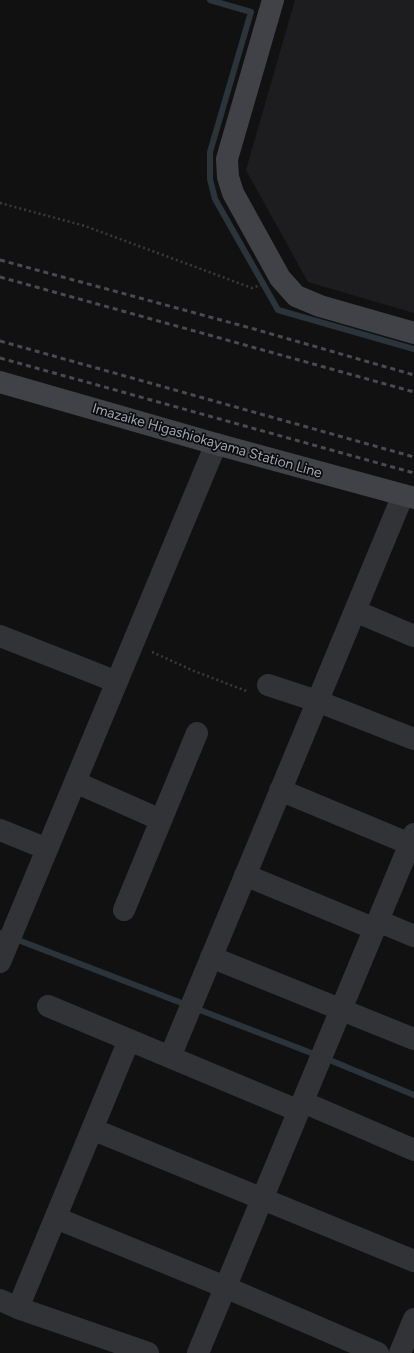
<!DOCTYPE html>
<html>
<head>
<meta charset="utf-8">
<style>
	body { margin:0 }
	canvas { display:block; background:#111112 }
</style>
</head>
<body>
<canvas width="414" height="1353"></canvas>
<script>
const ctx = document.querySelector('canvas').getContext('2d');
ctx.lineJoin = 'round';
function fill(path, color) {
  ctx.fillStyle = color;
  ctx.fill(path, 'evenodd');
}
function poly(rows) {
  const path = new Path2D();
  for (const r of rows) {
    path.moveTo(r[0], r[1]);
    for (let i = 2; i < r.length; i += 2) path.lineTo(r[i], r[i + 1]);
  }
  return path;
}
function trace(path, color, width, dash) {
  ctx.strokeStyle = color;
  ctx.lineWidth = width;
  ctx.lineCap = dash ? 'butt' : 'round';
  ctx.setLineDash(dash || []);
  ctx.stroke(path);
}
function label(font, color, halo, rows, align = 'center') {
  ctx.font = font + ' Figtree,sans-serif';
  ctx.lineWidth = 3.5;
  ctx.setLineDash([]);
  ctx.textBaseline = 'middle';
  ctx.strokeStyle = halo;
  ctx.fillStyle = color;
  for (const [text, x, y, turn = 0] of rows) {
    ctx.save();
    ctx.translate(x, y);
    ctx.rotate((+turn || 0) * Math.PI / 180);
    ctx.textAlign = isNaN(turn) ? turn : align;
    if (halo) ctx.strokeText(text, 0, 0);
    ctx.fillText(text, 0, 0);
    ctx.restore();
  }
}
fill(poly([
	[295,0,414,0,414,313,308,282,246,170]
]), '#1d1d1f');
trace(poly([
	[210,0,251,12,210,152,210,179,215,199,278,310,414,349],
	[0,933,314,1054],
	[332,1061,414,1095]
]), '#2a343a', 6);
trace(poly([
	[0,203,85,226,252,288,261,285],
	[152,652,194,671,249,692]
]), '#383a3e', 2.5, [2, 3]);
trace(poly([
	[355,611,414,636],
	[0,636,117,682],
	[268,685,317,701,414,739],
	[75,782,161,820],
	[280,790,410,844],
	[0,830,47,849],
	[245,875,375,929],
	[124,910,197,733],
	[378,921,414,936],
	[211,957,414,1039],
	[0,962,216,444],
	[48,1006,299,1111],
	[170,1057,403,495],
	[303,1102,414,1150],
	[92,1129,414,1261],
	[56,1218,225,1287,378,1353],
	[0,1300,18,1308,148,1353],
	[18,1308,129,1040],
	[198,1353,414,834],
	[400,1353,414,1319]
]), '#323337', 22);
trace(poly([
	[273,0,227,159,228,177,233,193,280,278,296,296,320,306,414,333],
	[0,382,216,444,414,498]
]), '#404247', 22);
trace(poly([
	[0,260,254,329,414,375],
	[0,277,414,392],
	[0,341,414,457],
	[0,358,414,473]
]), '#494b50', 3, [5, 4]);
label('14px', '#a2a8b3', '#0c0c0d', [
	["Imazaike Higashiokayama Station Line",207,441,16]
]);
</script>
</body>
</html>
